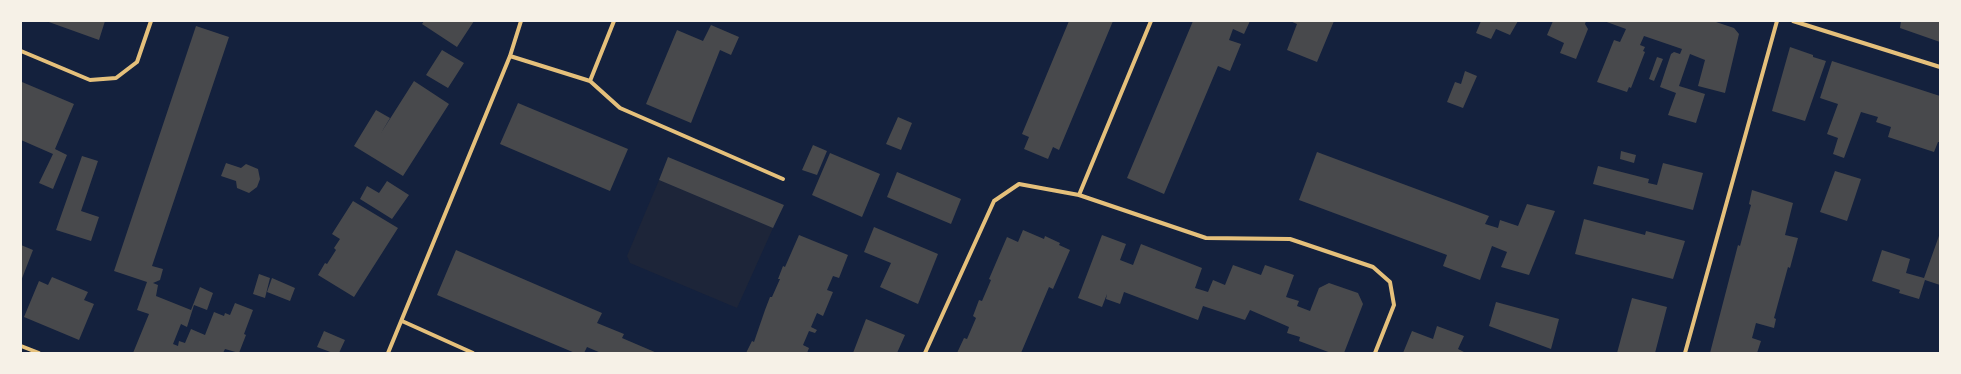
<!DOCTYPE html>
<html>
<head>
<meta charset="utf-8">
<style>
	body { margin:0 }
	#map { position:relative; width:1961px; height:374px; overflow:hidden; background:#14213d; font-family:"DejaVu Sans",sans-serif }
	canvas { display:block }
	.frame { position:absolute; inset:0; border:22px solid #f6f1e7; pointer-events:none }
</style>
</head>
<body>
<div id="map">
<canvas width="1961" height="374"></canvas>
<div class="frame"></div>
</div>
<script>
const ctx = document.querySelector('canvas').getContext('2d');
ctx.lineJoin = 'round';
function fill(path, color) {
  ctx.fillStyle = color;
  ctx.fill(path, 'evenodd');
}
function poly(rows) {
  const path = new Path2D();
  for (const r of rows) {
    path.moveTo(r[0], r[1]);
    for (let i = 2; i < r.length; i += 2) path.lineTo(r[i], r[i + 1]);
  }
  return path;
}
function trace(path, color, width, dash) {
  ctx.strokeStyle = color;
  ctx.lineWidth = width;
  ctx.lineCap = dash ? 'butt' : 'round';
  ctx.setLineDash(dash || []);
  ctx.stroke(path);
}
fill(poly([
	[659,180,773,228,737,308,630,263,627,256]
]), '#1d2539');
fill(poly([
	[46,21,105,21,99,40],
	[424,21,474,21,457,47,422,24],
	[1069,21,1113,21,1059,150,1053,147,1048,159,1024,149,1029,137,1022,134],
	[1193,21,1250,21,1244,34,1233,29,1229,40,1241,44,1230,71,1218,66,1164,194,1127,178],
	[1290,21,1334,21,1317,62,1287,50,1297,24],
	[1481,21,1518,21,1510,35,1496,29,1491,39,1476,33],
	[1553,21,1586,21,1585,24,1588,29,1576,59,1560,53,1564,43,1547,35],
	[1604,21,1713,21,1734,28,1739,34,1725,93,1698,86,1705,60,1690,54,1679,86,1705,94,1696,123,1668,115,1676,93,1660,87,1671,54,1674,52,1680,54,1682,49,1644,36,1640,45,1645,47,1643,51,1645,52,1631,88,1629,87,1627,92,1597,82,1614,40,1620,42,1626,29],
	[1901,21,1940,21,1940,42,1900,28],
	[711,25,739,37,731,55,720,50,691,123,646,104,677,30,703,41],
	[196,26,229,37,152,266,163,269,160,280,153,283,158,285,156,296,191,310,200,287,213,293,207,310,194,305,187,327,181,324,173,344,178,346,179,341,185,343,191,329,205,335,214,312,224,316,225,313,230,315,235,303,253,310,244,334,246,335,239,353,225,349,223,353,133,353,149,314,137,310,147,282,114,271],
	[1790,47,1813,55,1813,57,1826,61,1805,121,1772,111],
	[442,50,464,63,448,88,426,75],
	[1657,57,1663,59,1654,81,1649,79],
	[1832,61,1940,96,1940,142,1938,142,1934,152,1888,137,1891,127,1876,122,1878,117,1861,112,1844,158,1833,154,1838,138,1827,134,1838,104,1820,98],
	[1465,71,1477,76,1463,108,1447,102,1455,82,1461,84],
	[414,81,449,104,403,176,354,146,376,110,390,118,381,133],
	[22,82,74,104,55,149,67,155,53,189,39,183,53,154,21,140],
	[518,103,628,149,610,191,500,144],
	[898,117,912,123,901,150,886,144],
	[813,145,827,151,817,175,802,170],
	[1621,151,1636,155,1634,163,1620,159],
	[1317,152,1489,216,1485,224,1498,228,1500,220,1518,226,1527,204,1555,211,1529,275,1501,267,1507,252,1492,246,1480,280,1443,266,1447,255,1299,200],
	[830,153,880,174,862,217,812,195],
	[82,156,98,161,81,211,99,217,91,241,56,230],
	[668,157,784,205,773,228,659,180],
	[226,163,241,168,246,164,258,169,260,179,257,187,249,193,237,188,236,181,221,176],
	[1663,163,1703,173,1693,210,1593,184,1598,166,1649,179,1648,183,1657,185],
	[1835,171,1861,179,1847,221,1820,212],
	[897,172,961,199,951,224,887,197],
	[387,181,409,195,392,219,360,199,367,186,379,193],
	[1752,190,1793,203,1785,235,1798,238,1790,268,1788,267,1774,318,1776,319,1774,328,1756,323,1752,338,1761,341,1757,353,1710,353,1738,245,1740,246,1751,205,1749,204],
	[353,201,398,228,354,297,318,275,325,263,327,264,336,250,334,248,340,239,332,234],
	[1584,219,1645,235,1646,231,1685,241,1673,279,1575,254],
	[874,227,938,254,918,304,880,287,891,263,864,252],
	[1023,230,1044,239,1045,236,1060,243,1059,245,1070,250,1053,289,1049,287,1021,353,957,353,964,338,967,339,976,318,973,316,979,300,982,301,991,280,989,279,1007,237,1018,242],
	[1940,233,1940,285,1925,280,1919,299,1899,293,1900,290,1872,281,1882,250,1910,259,1906,273,1924,278],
	[799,235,848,255,839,278,833,276,827,290,833,292,823,316,817,313,811,327,817,330,815,333,809,331,803,345,809,348,807,353,746,353,752,341,754,342,765,310,770,297,772,297,780,279,778,279,783,266,785,267],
	[1102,235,1126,244,1120,260,1133,265,1141,244,1202,268,1195,288,1208,292,1213,280,1225,285,1233,265,1261,275,1265,265,1294,275,1286,297,1299,301,1297,306,1310,311,1319,288,1329,283,1358,293,1363,304,1344,353,1331,353,1299,341,1300,337,1287,333,1289,327,1250,310,1245,320,1203,306,1198,320,1124,292,1120,304,1106,299,1107,294,1102,307,1078,298],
	[21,245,33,250,21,281],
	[456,250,602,313,597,323,624,334,622,338,657,353,601,353,587,347,584,353,575,353,437,295],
	[259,274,270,278,265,298,253,294],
	[52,277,88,292,84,300,94,304,79,340,24,317,39,281,48,285],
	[272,278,295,288,290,301,267,292],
	[1632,298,1667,307,1655,353,1617,353],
	[1496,302,1559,319,1551,349,1489,326],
	[866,319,905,335,897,353,853,353],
	[1437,326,1464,336,1458,349,1464,352,1463,353,1403,353,1412,331,1433,339],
	[324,331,345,340,339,353,333,353,317,347]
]), '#48494c');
trace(poly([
	[1793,21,1940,67],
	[21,51,90,80,116,78,137,62,151,21],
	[510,56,590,81,614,21],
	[590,81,620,108,783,179],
	[1079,195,1206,238,1290,239,1373,267,1390,282,1394,305,1375,353],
	[402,321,473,353],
	[21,346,39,353],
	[388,353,510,56,521,21],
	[925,353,994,201,1019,184,1079,195,1151,21],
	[1685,353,1777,21]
]), '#e5c07b', 4);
</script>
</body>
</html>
